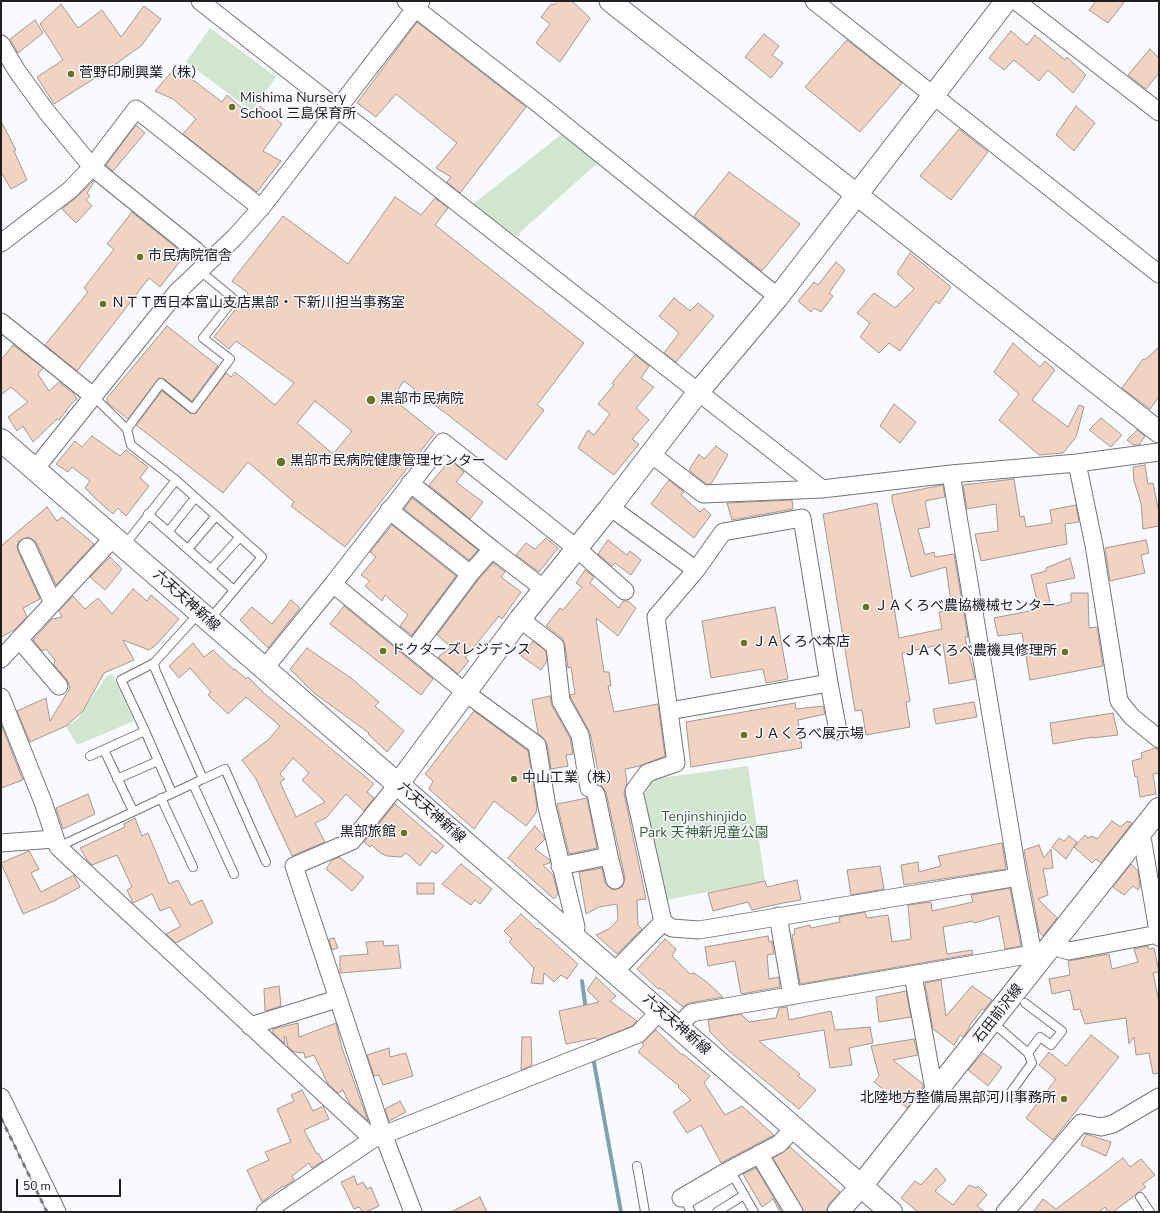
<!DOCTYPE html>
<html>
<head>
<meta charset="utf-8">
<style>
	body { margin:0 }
	#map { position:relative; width:1160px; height:1213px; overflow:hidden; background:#f9faff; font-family:"Nunito Sans",sans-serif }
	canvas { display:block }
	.frame { position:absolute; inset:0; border:2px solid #202023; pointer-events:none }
	.scale { position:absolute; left:16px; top:1179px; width:105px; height:18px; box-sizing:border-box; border:2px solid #202023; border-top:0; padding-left:5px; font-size:12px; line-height:14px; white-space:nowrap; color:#202023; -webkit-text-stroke:3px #f9faff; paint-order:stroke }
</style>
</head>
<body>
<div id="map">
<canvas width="1160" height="1213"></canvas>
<div class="frame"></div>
<div class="scale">50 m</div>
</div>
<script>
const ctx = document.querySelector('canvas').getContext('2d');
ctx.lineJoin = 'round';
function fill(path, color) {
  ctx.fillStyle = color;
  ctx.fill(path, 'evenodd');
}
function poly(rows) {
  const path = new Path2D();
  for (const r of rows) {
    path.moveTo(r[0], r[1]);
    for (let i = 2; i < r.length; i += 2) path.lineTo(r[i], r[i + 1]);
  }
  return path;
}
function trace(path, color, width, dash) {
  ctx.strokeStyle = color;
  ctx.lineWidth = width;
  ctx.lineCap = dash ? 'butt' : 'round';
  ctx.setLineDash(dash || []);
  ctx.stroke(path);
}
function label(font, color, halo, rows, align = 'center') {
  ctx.font = font + ' "Nunito Sans","Noto Sans JP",sans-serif';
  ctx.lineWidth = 3;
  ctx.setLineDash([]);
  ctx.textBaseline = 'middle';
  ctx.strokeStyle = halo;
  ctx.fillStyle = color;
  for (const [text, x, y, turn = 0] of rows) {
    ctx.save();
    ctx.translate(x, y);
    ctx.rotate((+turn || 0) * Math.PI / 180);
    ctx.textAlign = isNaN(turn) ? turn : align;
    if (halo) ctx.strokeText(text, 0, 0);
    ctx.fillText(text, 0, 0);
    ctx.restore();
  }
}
fill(poly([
	[210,28,276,77,252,111,186,62],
	[567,130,602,159,516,236,473,204],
	[112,674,134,721,77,745,66,726,77,720,106,677],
	[748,766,765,881,666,900,644,796,653,779]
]), '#d0e6ce');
trace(poly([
	[582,981,586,1010],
	[593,1057,621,1212]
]), '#7ea1b0', 4);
const building = poly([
	[557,1,572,1,590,18,560,62,536,43,550,24,541,17,551,4,554,5,557,1],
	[1096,1,1125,1,1108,23,1089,10,1096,1],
	[61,4,78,28,102,10,121,37,144,6,161,19,141,46,106,71,54,104,37,77,63,60,40,24,61,4],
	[35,20,43,33,18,53,10,39,35,20],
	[417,22,526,107,460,193,447,182,451,177,436,168,457,143,396,94,376,117,357,103,417,22],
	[1011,31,1027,45,1035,35,1065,60,1067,57,1086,75,1073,93,1048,70,1039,81,1014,60,1004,70,989,58,1011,31],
	[764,34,779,46,772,55,783,63,771,78,745,57,764,34],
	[847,40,902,83,860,132,805,87,847,40],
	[1150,49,1159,58,1159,73,1146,89,1128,75,1150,49],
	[176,67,222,102,227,95,252,117,260,106,282,124,263,151,281,161,257,192,183,134,196,119,173,99,155,91,176,67],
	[1076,106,1095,123,1074,151,1056,135,1076,106],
	[1,121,16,150,14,151,27,180,11,189,1,172,1,121],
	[136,125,145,133,113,171,106,165,136,125],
	[959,129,988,152,951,200,920,176,959,129],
	[729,172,800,224,762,271,694,216,729,172],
	[93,181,94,182,87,193,90,196,86,200,92,206,76,223,62,209,77,197,93,181],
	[395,197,421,215,435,198,448,208,435,225,584,343,537,405,544,410,506,460,404,381,392,398,435,433,345,547,291,506,294,502,248,462,223,493,136,425,162,391,190,413,195,414,226,373,231,377,235,372,275,405,294,383,236,341,229,349,214,337,248,293,232,281,283,216,348,264,395,197],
	[315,401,352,431,333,454,297,423,315,401],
	[132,212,185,255,160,287,149,278,77,371,45,345,88,292,84,288,114,249,107,244,132,212],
	[910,253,951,287,939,304,936,301,900,351,889,343,879,353,860,337,870,323,857,313,874,293,895,308,914,289,897,273,910,253],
	[836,262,845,270,829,293,833,296,821,312,814,308,811,312,798,301,814,282,818,285,836,262],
	[674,298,690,311,698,303,714,316,676,362,664,353,679,333,659,316,674,298],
	[167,326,218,366,192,401,164,379,159,378,128,419,107,402,107,398,167,326],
	[1013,343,1040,367,1045,361,1055,370,1032,400,1068,427,1079,405,1084,407,1076,437,1063,453,1039,455,999,420,1019,394,994,372,1013,343],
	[13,345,43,368,38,374,49,391,59,382,74,394,77,399,72,403,59,420,57,419,33,442,23,426,17,431,8,417,28,402,11,387,1,395,1,360,13,345],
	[1159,347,1159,397,1150,409,1122,388,1143,359,1145,360,1159,347],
	[635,355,649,366,641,378,654,387,636,408,649,420,632,439,639,444,614,475,578,448,588,430,594,435,610,414,598,404,614,385,612,383,635,355],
	[894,404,916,422,900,443,880,426,894,404],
	[1101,418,1122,435,1111,447,1089,430,1101,418],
	[1137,430,1145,436,1139,445,1133,445,1127,440,1137,430],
	[92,436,120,456,126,450,148,467,140,478,149,486,126,516,118,508,113,514,98,501,85,488,90,481,72,467,68,472,56,464,75,441,82,447,92,436],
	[716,446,728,455,711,484,706,484,689,470,699,454,704,459,716,446],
	[450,460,464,472,456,482,483,502,470,519,429,485,450,460],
	[1145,465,1148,484,1153,483,1159,513,1159,526,1143,529,1141,503,1134,481,1133,467,1145,465],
	[1014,479,1020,517,1024,516,1026,527,1052,523,1050,510,1076,505,1079,522,1065,524,1067,544,981,561,975,534,998,531,996,504,967,509,963,485,1014,479],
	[669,480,684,492,681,495,700,512,704,508,711,515,694,538,651,504,669,480],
	[943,485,945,497,925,501,930,527,918,529,925,555,934,552,935,557,954,554,968,637,965,637,975,679,949,684,943,644,902,653,910,701,906,702,910,727,866,735,862,710,855,711,823,514,877,503,899,638,942,629,939,612,952,610,946,567,911,577,892,500,892,495,943,485],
	[412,498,478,550,469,560,404,509,412,498],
	[792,500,793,509,732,520,727,503,792,500],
	[47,507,57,521,62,517,94,544,56,585,36,542,28,537,19,541,17,546,18,551,40,599,23,608,27,617,14,630,1,637,1,546,47,507],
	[392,525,456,576,412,635,400,626,408,615,385,595,382,601,365,586,370,581,361,575,376,557,370,552,392,525],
	[546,538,558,548,539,572,516,555,526,543,535,549,546,538],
	[608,540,627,555,630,551,641,560,631,575,615,563,612,566,598,554,608,540],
	[1146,540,1149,553,1141,555,1145,573,1110,581,1105,548,1146,540],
	[110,557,122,569,105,590,90,577,110,557],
	[1070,558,1075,578,1046,584,1051,607,1071,602,1071,593,1088,593,1089,628,1097,627,1103,666,1030,680,1022,633,998,636,994,618,1039,609,1031,575,1046,571,1046,568,1070,558],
	[493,563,505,572,501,577,521,592,502,619,499,616,465,658,469,661,458,674,438,657,451,647,437,635,478,580,493,563],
	[585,570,594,577,590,583,619,608,623,601,628,601,636,608,618,636,596,618,604,672,609,672,611,686,608,686,614,712,658,704,665,756,640,766,625,769,627,783,624,793,646,899,637,900,638,925,642,929,617,954,596,935,609,929,618,920,617,904,599,907,586,914,579,872,602,868,605,883,613,890,622,887,625,878,606,792,601,785,590,733,571,698,570,695,575,694,571,667,568,668,565,645,562,638,546,626,560,608,563,610,582,587,576,583,585,570],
	[133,589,147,601,151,595,179,619,157,644,149,650,123,640,134,660,104,673,83,711,66,726,30,742,17,711,46,698,50,721,70,688,67,680,54,665,55,660,46,649,42,651,33,640,52,619,62,617,59,611,73,596,85,609,98,598,112,614,133,589],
	[291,600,300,608,268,648,240,620,252,607,272,624,291,600],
	[344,606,433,679,421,695,330,624,344,606],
	[775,607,788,679,766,683,763,669,711,678,702,621,775,607],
	[533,641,546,651,547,661,541,670,521,656,533,641],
	[193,643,204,657,213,650,234,670,235,669,246,679,248,677,265,694,374,784,367,792,374,798,364,811,346,794,326,818,315,823,325,842,292,856,256,779,242,760,269,739,280,726,246,697,228,714,208,695,211,692,190,668,179,678,169,666,193,643],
	[293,758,309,773,302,780,325,802,296,817,280,782,285,779,280,774,293,758],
	[307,648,351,678,379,702,375,706,404,731,387,752,368,734,369,733,314,693,290,669,307,648],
	[550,696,552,706,570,738,573,754,566,755,568,766,551,769,547,743,538,733,532,700,550,696],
	[974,702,977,717,936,724,933,709,974,702],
	[795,703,796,709,823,706,825,714,798,720,802,748,691,767,686,722,795,703],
	[474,711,528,751,537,806,536,813,526,826,494,801,474,829,429,789,433,781,425,774,474,711],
	[1113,713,1118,735,1093,738,1093,737,1053,744,1050,723,1113,713],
	[1,724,23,780,1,788,1,724],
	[1155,748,1158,749,1159,756,1159,773,1153,774,1156,794,1140,797,1137,776,1135,777,1132,761,1142,758,1141,753,1155,748],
	[88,794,95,814,63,829,56,808,88,794],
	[587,798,597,848,569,854,557,804,587,798],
	[395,804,444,846,436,854,432,851,420,866,406,853,401,857,387,856,380,853,372,845,370,847,364,842,395,804],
	[135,818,142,836,148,833,169,884,178,880,191,905,202,900,213,923,176,943,166,934,181,926,170,907,160,911,152,894,133,903,127,890,132,887,117,855,92,865,87,860,80,848,125,827,124,824,135,818],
	[1112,821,1121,827,1127,821,1132,823,1101,863,1096,859,1092,863,1074,847,1085,835,1088,838,1092,836,1097,839,1112,821],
	[535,826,543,835,545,839,535,849,550,860,550,863,543,865,553,875,558,894,554,899,508,858,535,826],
	[1069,836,1077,842,1066,859,1052,847,1059,838,1064,841,1069,836],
	[1002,843,1006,869,904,885,901,865,918,862,919,872,941,866,938,856,1002,843],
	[1039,845,1044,858,1051,849,1053,868,1043,869,1048,895,1038,899,1057,918,1043,936,1039,932,1024,850,1039,845],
	[29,851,39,869,31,873,41,892,74,875,80,887,54,901,23,914,1,863,29,851],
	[339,857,364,877,352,891,326,869,332,860,339,857],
	[461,864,492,889,480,904,475,900,471,905,442,884,461,864],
	[1131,864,1138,871,1140,887,1138,890,1133,886,1124,895,1113,887,1131,864],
	[880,866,884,889,851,895,847,870,880,866],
	[797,880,801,900,783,903,752,910,748,902,713,911,708,893,765,881,767,887,797,880],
	[417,883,434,883,434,894,417,894,417,883],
	[1010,888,1021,946,1005,949,999,916,974,923,973,921,943,927,947,954,972,950,973,954,800,984,792,935,795,934,794,929,810,925,811,928,840,922,839,917,865,912,867,918,888,915,892,942,911,939,908,905,931,902,932,911,973,902,971,895,1010,888],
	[521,914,537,929,538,928,578,964,567,979,561,975,554,982,544,973,543,984,531,983,534,968,509,942,512,939,504,931,521,914],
	[768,936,769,942,772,941,774,954,767,955,769,979,779,977,780,987,741,994,735,961,708,966,705,947,768,936],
	[334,938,338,948,332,950,329,939,334,938],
	[665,939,676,949,672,956,690,974,694,973,708,983,723,997,689,1003,683,1007,660,988,658,989,637,969,665,939],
	[383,941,384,946,398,945,401,968,340,973,340,956,368,954,366,942,383,941],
	[1148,946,1149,949,1154,948,1159,972,1153,973,1159,1002,1159,1073,1153,1074,1149,1053,1136,1055,1134,1037,1129,1044,1126,1018,1085,1024,1080,1009,1074,1010,1070,990,1052,994,1049,979,1070,975,1068,961,1109,954,1112,969,1138,962,1134,949,1148,946],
	[596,977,616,996,610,1001,637,1021,632,1026,597,1040,596,1038,566,1044,559,1011,599,1002,587,990,596,977],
	[941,980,946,1016,972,986,992,1000,984,1010,982,1009,969,1026,970,1027,963,1037,960,1035,954,1045,933,1029,925,983,941,980],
	[279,986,281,1006,265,1011,264,989,279,986],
	[906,991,911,1017,879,1022,876,997,906,991],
	[787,1007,789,1020,831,1011,835,1030,870,1027,873,1043,849,1048,852,1065,830,1068,824,1030,759,1041,800,1074,798,1076,816,1090,799,1109,729,1051,710,1032,708,1020,741,1014,749,1022,776,1018,779,1008,787,1007],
	[298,1023,299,1037,336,1023,342,1048,368,1121,349,1103,343,1090,338,1093,328,1084,314,1055,305,1058,304,1053,294,1052,288,1047,286,1037,284,1037,285,1044,273,1033,273,1029,298,1023],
	[656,1030,682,1055,683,1054,710,1076,704,1083,725,1115,742,1106,774,1135,721,1163,701,1125,687,1133,673,1112,691,1100,678,1087,679,1086,638,1052,644,1045,642,1043,656,1030],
	[1091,1035,1119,1057,1053,1140,1026,1118,1056,1079,1039,1065,1049,1052,1066,1066,1091,1035],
	[522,1037,531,1037,532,1065,521,1070,522,1037],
	[914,1039,918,1055,893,1060,923,1084,923,1087,907,1108,874,1082,879,1076,871,1046,914,1039],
	[389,1048,390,1057,406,1053,413,1076,383,1085,379,1075,374,1076,367,1055,389,1048],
	[983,1053,1002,1067,988,1086,968,1070,983,1053],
	[302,1090,313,1111,323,1106,329,1119,304,1130,317,1154,318,1153,323,1161,312,1168,309,1163,292,1176,294,1180,284,1187,283,1186,262,1202,247,1170,269,1160,265,1152,291,1142,277,1109,294,1101,291,1095,302,1090],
	[400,1101,406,1112,389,1121,385,1109,400,1101],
	[1086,1134,1111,1142,1106,1156,1081,1145,1086,1134],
	[790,1147,840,1192,829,1204,826,1212,804,1212,773,1158,790,1147],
	[1123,1158,1130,1167,1141,1159,1155,1175,1143,1184,1146,1187,1113,1212,1108,1212,1105,1207,1099,1212,1033,1212,1043,1199,1056,1209,1123,1158],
	[756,1168,782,1212,780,1212,773,1199,762,1207,743,1174,756,1168],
	[936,1168,946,1180,935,1191,953,1205,969,1185,976,1188,978,1186,987,1195,977,1206,985,1212,918,1212,901,1198,915,1181,921,1185,936,1168],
	[354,1176,357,1185,363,1182,367,1189,371,1187,379,1206,366,1212,363,1212,359,1207,354,1209,341,1182,354,1176],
	[480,1197,487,1212,451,1212,480,1197]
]);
fill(building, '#f2d2c0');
trace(building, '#a19894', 1);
const service = poly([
	[93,396,127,429,131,445,176,480],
	[127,429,161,383,193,409,230,359,203,338,234,299,199,270],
	[148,514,234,590],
	[168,532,195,498],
	[124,546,176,480,262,557,210,619],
	[188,549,216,516],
	[211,569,240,537],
	[145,731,121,680,154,663],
	[104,750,133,811],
	[90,756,145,731,172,793],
	[117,779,158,761],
	[203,779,225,769,266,862],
	[193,784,234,874],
	[161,798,193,867],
	[58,847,203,779,155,669,154,663,199,613],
	[992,1022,1028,1053,1040,1037,1051,1045,1062,1031,1025,1003],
	[1011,1092,1032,1063,1028,1053],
	[637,1166,645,1212],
	[1140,1197,1150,1212],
	[691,1212,687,1204,734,1177,754,1212],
	[717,1212,744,1195]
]);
const minor = poly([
	[200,1,822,489,951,474,1077,463,1159,452],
	[406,1,536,102,778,297],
	[814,1,1159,274],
	[1016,1,1159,112],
	[1,44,17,71,46,111,92,167,195,250,207,262],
	[1,243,70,190,92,167,136,109,261,208],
	[1,322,93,396],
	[651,454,703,494,822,489],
	[1077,463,1094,545,1119,701,1132,717,1159,739],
	[35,469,176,293,234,238,261,208,421,1],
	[951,474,1018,877,1033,954],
	[410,483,492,549],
	[610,507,696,570,656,617,676,763,647,773,634,791,663,922,615,971],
	[389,510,470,574,414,649],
	[27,547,53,603],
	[470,574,492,549,544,589],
	[333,584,466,693,537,745,547,807,576,927,572,938],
	[520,619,555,646,561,701,580,735,589,788],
	[19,639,59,686],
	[1,659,114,537],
	[264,669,333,584,443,442,576,548,625,591],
	[829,683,838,731],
	[1,697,43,802,58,847,373,1139],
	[669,711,829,683,802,518,723,532,696,570],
	[398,784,352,841,294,866,383,1134,413,1212],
	[596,794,609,856],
	[1140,834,1143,843,1159,937],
	[1,843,54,839],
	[560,866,609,856,615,880],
	[778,916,792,996],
	[663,922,672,928,699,930,1018,877],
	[1052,946,1069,951,1158,934],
	[913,975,935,1095],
	[250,1026,337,999],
	[678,1027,691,1013,1033,954,1041,958],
	[1,1097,57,1212],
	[759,1154,794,1212],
	[681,1198,722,1174,779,1144,794,1128],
	[265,1212,373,1139,638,1034,660,1011],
	[1005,1212,1081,1123,1101,1127,1113,1124,1159,1097]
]);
const tertiary = poly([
	[610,1,1159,432],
	[398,784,520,619,610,507,699,391,778,297,1006,1],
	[838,1212,861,1186]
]);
const secondary = poly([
	[1,440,891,1212],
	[861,1186,1159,809]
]);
trace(service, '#74747c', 10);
trace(minor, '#74747c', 19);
trace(tertiary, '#74747c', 23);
trace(secondary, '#74747c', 24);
trace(service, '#fff', 8);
trace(minor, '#fff', 17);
trace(tertiary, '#fff', 21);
trace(secondary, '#fff', 22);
trace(poly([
	[1,1118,47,1212]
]), '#7a7b7f', 3, [5, 5]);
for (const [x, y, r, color] of [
	[71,74,4,"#67731f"],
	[232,107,4,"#67731f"],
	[140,257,4,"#67731f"],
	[103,304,4,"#67731f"],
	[371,400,5,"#67731f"],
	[281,462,5,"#67731f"],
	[866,607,4,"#67731f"],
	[744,643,4,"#67731f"],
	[383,651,4,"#67731f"],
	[1065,652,4,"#67731f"],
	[744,735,4,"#67731f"],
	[514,779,4,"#67731f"],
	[404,833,4,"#67731f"],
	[1064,1099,4,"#67731f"]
]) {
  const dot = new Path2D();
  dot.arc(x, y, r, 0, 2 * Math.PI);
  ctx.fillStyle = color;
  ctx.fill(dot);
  trace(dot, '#f9faff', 1.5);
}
label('14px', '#202023', '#f9faff', [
	["菅野印刷興業（株）",79,74],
	["Mishima Nursery",240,99],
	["School 三島保育所",240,115],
	["市民病院宿舎",148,257],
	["ＮＴＴ西日本富山支店黒部・下新川担当事務室",111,304],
	["黒部市民病院",380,400],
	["黒部市民病院健康管理センター",290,462],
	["ＪＡくろべ農協機械センター",874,607],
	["ＪＡくろべ本店",752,643],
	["ドクターズレジデンス",391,651],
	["ＪＡくろべ農機具修理所",1057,652,"right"],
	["ＪＡくろべ展示場",752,735],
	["中山工業（株）",522,779],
	["黒部旅館",396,833,"right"],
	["北陸地方整備局黒部河川事務所",1056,1099,"right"]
], 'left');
label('14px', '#202023', '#f9faff', [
	["六天天神新線",186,601,42],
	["六天天神新線",431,813,41],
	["石田前沢線",999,1014,-52],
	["六天天神新線",676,1025,41]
]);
label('14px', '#3b5f39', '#f9faff', [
	["Tenjinshinjido",704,818],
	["Park 天神新児童公園",704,834]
]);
</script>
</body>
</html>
